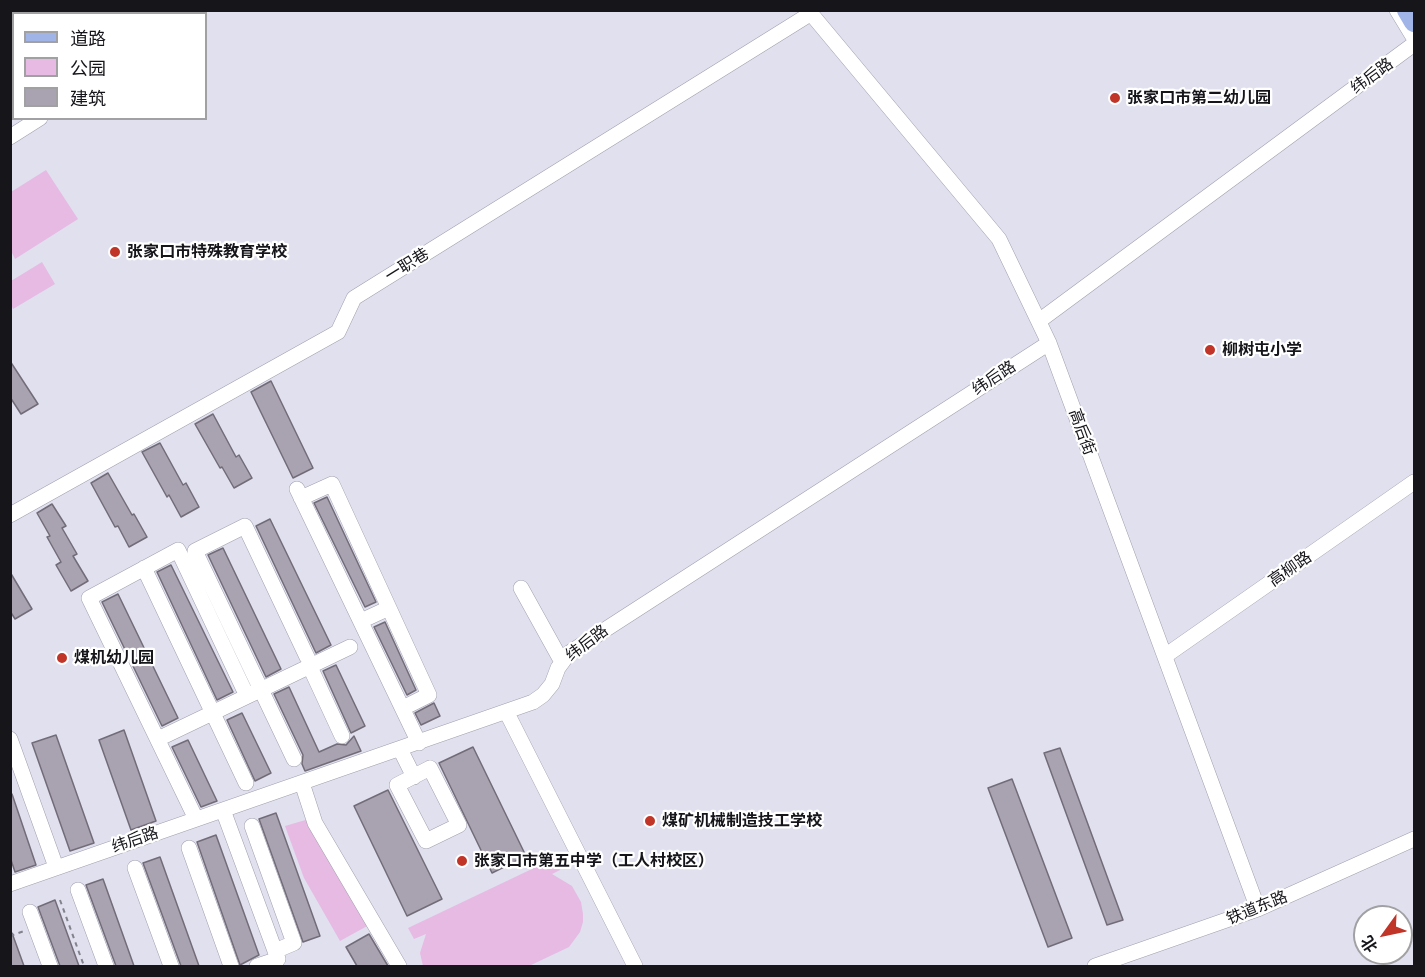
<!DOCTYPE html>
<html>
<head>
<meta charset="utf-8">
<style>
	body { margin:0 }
	#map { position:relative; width:1425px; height:977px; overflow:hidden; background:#e0e0ef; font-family:"Public Sans","Noto Sans SC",sans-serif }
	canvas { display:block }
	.frame { position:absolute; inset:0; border:12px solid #15151a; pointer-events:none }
	.legend { position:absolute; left:12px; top:12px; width:195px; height:108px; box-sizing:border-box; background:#fff; border:2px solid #a1a1a3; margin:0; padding:8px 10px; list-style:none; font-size:18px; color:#15151a }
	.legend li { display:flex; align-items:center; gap:12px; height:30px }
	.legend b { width:30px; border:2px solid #a1a1a3 }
	.north { position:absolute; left:1353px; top:905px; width:60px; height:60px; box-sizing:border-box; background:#fff; border:2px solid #a1a1a3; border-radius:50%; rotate:237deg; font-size:16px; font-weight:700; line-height:24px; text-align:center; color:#15151a }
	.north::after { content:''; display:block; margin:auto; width:21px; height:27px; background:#c13428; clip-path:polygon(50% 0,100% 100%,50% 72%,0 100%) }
</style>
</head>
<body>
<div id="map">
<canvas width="1425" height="977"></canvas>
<div class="frame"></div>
<ul class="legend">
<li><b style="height:8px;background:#a1b4e8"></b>道路</li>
<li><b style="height:16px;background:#e6bae3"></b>公园</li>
<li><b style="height:16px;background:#a9a2b0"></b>建筑</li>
</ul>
<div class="north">北</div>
</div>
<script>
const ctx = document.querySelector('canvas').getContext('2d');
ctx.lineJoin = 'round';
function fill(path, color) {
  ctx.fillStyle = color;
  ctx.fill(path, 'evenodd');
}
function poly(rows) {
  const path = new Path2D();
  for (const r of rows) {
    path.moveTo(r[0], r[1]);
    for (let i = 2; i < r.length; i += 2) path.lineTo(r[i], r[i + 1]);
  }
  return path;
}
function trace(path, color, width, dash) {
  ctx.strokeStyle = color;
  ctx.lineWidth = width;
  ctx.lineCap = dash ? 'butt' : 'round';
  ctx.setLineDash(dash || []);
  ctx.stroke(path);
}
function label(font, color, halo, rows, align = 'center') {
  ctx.font = font + ' "Public Sans","Noto Sans SC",sans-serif';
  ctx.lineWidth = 4.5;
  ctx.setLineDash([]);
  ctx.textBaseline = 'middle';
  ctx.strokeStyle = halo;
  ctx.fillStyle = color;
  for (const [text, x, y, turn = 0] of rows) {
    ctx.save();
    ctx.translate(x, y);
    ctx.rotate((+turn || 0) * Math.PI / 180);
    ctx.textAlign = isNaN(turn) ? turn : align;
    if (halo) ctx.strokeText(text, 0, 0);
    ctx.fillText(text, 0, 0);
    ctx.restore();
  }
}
fill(poly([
	[46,170,78,219,15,259,11,251,11,192],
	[42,262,55,284,13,309,11,305,11,281],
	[309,819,369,925,340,941,304,878,285,826],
	[555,858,560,870,552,874,572,886,581,902,583,914,583,922,580,932,569,947,529,966,423,966,420,953,426,934,414,939,408,928]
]), '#e6bae3');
const building = poly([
	[10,361,38,404,21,414,10,397,10,361],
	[271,381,313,468,293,478,251,392,271,381],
	[213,414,236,457,239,455,252,478,234,488,222,467,220,468,195,424,213,414],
	[160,443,183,485,186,483,199,507,181,517,169,495,167,497,142,452,160,443],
	[108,473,132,515,134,514,147,537,129,547,118,526,115,527,91,483,108,473],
	[327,497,376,602,365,607,314,503,327,497],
	[52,504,66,526,62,528,77,554,73,556,88,581,71,591,56,565,61,562,47,537,50,536,37,513,52,504],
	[270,519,331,645,316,653,256,526,270,519],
	[223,548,281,669,266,677,208,555,223,548],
	[171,565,233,692,217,700,157,572,171,565],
	[10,572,32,609,15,619,10,611,10,572],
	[118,594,178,718,162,726,102,602,118,594],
	[385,622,416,690,407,695,374,627,385,622],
	[336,665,365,726,351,733,323,671,336,665],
	[289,687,319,752,337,744,346,745,354,736,361,751,305,771,302,764,303,755,274,694,289,687],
	[434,703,440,716,421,725,415,713,434,703],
	[242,713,271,773,255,781,227,720,242,713],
	[124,730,156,821,131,830,99,740,124,730],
	[56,735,94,843,70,851,32,743,56,735],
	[188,740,217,801,201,807,172,747,188,740],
	[473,747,526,856,492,873,439,763,473,747],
	[1060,748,1123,920,1107,925,1044,753,1060,748],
	[1012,779,1072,938,1048,947,988,788,1012,779],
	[388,790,442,899,407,916,354,806,388,790],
	[10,794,12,794,36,865,15,872,10,857,10,794],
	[276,813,320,936,303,942,259,819,276,813],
	[216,835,259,955,240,965,197,842,216,835],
	[160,857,199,966,181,966,143,863,160,857],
	[103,879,134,966,116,966,86,885,103,879],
	[55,900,79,966,60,966,38,907,55,900],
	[10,933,12,933,24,966,10,966,10,933],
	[369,934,388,966,357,966,346,947,369,934]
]);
fill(building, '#a9a2b0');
trace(building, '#726c78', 1.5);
const minor = poly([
	[808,10,999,239,1049,343,1258,909],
	[1397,10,1414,38],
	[10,137,40,118],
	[1039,321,1414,44],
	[297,489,419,743],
	[301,498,332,484,429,695,403,708],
	[10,515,338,332,354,298,810,14],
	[144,568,246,783],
	[521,588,562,662],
	[361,621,389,608],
	[1165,656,1414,482],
	[310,667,342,736],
	[507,713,635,966],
	[10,739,56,867],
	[158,739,350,647],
	[400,749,414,777],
	[294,759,195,551,245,526,307,657],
	[430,768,459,825,426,841,397,785,430,768],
	[302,783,315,823,399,966],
	[223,810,278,959,257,966],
	[196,819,89,598,178,550,247,696],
	[252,826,294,943,275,951],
	[189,848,231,966],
	[135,868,171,966],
	[10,884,533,702,543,695,552,684,558,668,569,653,1049,343],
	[78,890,106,966],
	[30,912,50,966],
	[1095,966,1258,909,1414,839]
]);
const major = poly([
	[1407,10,1414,22]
]);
trace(minor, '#a09fad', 16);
trace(major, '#fff', 21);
trace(poly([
	[60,900,84,966],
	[10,936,24,931]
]), '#82828d', 2, [4.5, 4.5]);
trace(minor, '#fff', 15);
trace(major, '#a1b4e8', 20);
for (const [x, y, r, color] of [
	[1115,98,6,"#c13428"],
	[115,252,6,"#c13428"],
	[1210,350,6,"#c13428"],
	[62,658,6,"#c13428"],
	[650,821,6,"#c13428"],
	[462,861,6,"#c13428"]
]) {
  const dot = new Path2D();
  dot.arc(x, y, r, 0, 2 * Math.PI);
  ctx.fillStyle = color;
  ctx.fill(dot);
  trace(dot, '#fff', 2);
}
label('16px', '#15151a', '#fff', [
	["纬后路",1372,76,-36],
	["一职巷",407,265,-32],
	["纬后路",994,378,-33],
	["高后街",1082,432,70],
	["高柳路",1290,569,-35],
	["纬后路",587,643,-37],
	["纬后路",135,840,-19],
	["铁道东路",1257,908,-22]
]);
label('bold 16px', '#15151a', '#fff', [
	["张家口市第二幼儿园",1127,98],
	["张家口市特殊教育学校",127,252],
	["柳树屯小学",1222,350],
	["煤机幼儿园",74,658],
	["煤矿机械制造技工学校",662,821],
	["张家口市第五中学（工人村校区）",474,861]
], 'left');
</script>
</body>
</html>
